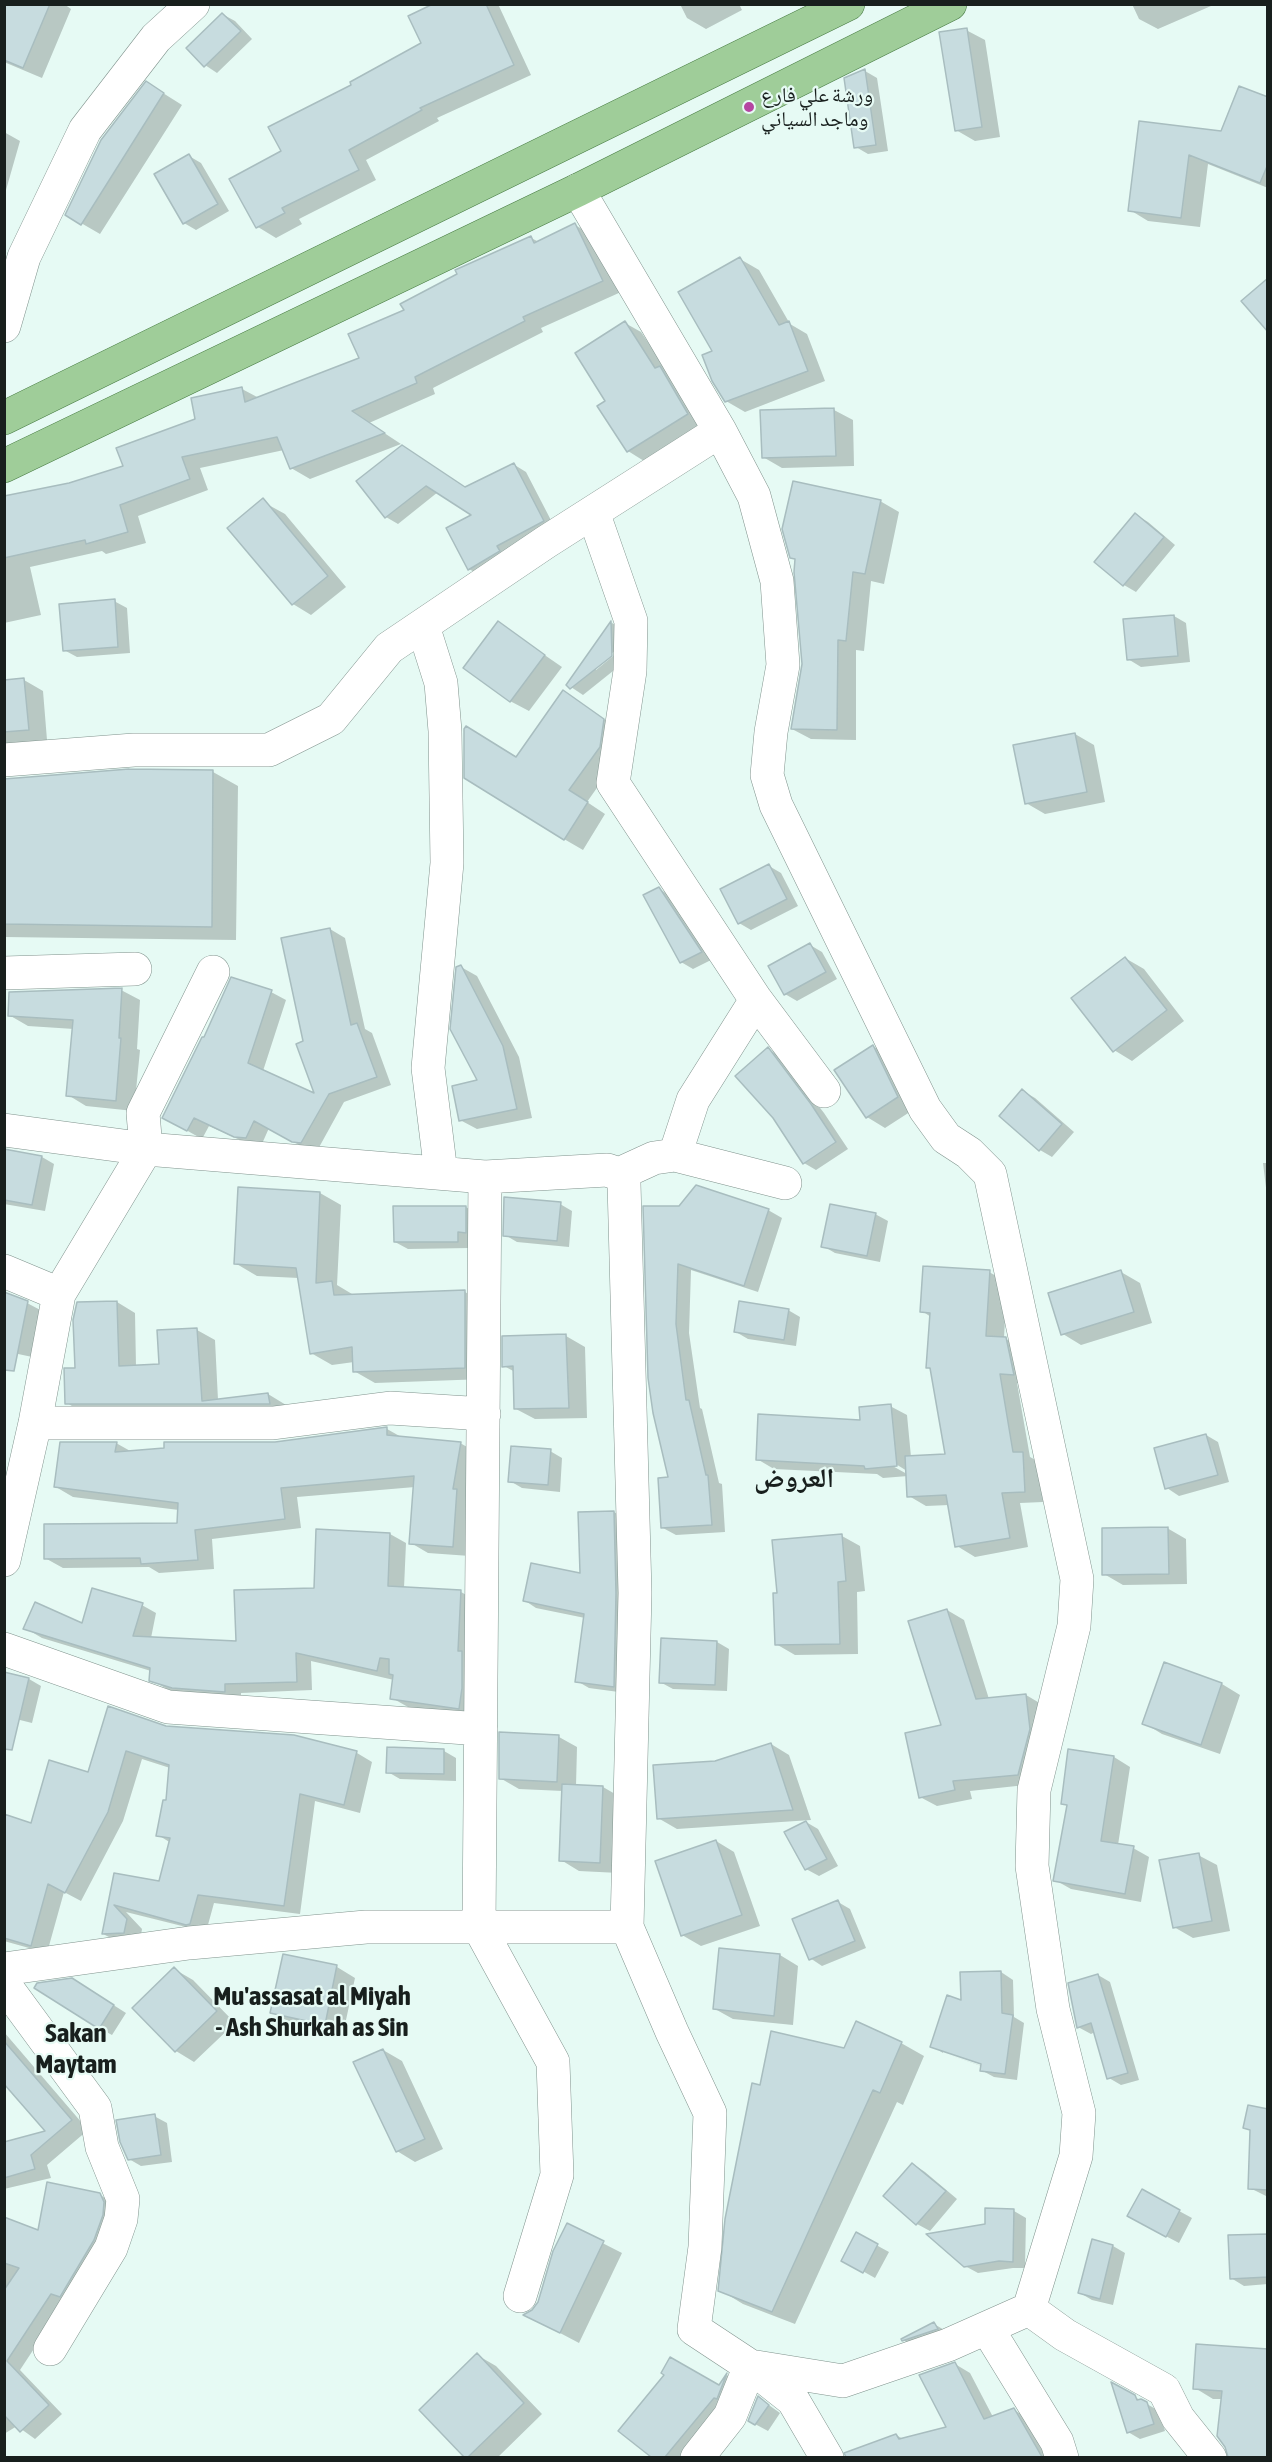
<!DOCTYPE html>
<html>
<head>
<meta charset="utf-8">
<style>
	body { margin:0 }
	#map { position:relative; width:1272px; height:2462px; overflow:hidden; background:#e6faf4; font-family:"Asap Condensed",sans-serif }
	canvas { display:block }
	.frame { position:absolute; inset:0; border:6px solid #181f1d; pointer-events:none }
</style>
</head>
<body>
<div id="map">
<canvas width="1272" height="2462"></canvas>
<div class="frame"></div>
</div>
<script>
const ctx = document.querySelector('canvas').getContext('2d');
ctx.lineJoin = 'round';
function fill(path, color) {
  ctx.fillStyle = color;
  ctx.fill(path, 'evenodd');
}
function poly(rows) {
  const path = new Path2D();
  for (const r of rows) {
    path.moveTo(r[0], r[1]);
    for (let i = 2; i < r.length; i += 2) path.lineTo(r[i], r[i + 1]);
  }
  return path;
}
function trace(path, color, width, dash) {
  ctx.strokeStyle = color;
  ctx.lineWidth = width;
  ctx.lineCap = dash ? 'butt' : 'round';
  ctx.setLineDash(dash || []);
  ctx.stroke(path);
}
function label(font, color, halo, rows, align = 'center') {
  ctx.font = font + ' "Asap Condensed","Noto Naskh Arabic",sans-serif';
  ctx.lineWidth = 4.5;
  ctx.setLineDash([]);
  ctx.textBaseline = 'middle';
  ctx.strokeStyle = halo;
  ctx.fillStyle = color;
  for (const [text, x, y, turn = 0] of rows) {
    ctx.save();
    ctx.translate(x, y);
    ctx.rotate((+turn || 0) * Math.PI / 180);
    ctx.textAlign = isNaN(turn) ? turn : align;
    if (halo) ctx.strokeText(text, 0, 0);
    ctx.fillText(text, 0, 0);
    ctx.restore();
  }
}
fill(poly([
	[4,4,64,4,71,9,42,78,4,62],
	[437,4,498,4,531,75,437,118,439,121,366,160,376,180,299,219,302,224,276,238,258,227,231,179,283,152,353,86,423,44],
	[680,4,739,4,742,10,706,29,687,18],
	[1132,4,1211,4,1211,6,1158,29,1139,19],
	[222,14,235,21,252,39,217,73,205,65],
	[966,30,985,40,1000,137,975,141,956,130],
	[865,71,877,78,888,151,868,154,856,147],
	[147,83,182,105,100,234,81,223],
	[1268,99,1268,188,1208,164,1200,227,1148,221,1130,210,1141,122,1222,133],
	[4,132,20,141,4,197],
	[189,156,201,163,229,211,196,230,184,223],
	[575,225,594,236,621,292,541,328,543,332,433,388,435,394,369,423,401,444,310,479,291,468,284,450,200,468,208,490,138,516,146,543,106,554,102,551,30,567,41,615,4,623,4,511,69,484,124,467,242,389,259,398,361,359,406,311,531,238,539,242],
	[740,259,759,270,790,324,807,334,825,381,745,412,726,401,714,352],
	[625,323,641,332,703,423,644,461,628,451,607,401],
	[834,410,853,420,854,466,782,468,763,457],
	[513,464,526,472,555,528,481,576,469,569,474,516,438,492,398,524,386,517,358,482,466,488],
	[880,501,899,512,884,584,871,581,864,651,856,650,856,740,811,739,792,729,803,664,797,560,791,557],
	[265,503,285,514,346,587,311,615,293,604],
	[1136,515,1148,522,1175,545,1136,592,1124,585],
	[114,601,127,608,130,653,77,657,64,650],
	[1174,616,1186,623,1190,662,1141,667,1128,659],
	[498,623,562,667,529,711,510,701],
	[612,623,623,629,623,663,583,695,568,685],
	[616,650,618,652,596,670,596,666],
	[24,680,43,691,47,740,4,744,4,682],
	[563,692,622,731,618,758,587,802,605,814,583,850,564,839],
	[1075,734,1094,745,1105,802,1045,814,1026,803],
	[213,772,238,786,236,940,4,937,4,779],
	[769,866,781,873,798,906,751,930,739,923],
	[659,889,671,896,713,959,693,969,681,962],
	[330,929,345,938,365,1029,372,1033,391,1085,344,1102,317,1151,308,1150,269,1128,261,1146,251,1145,209,1126,202,1139,179,1126,271,992,286,1000,263,1071,316,1096,305,1042],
	[810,945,822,952,837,979,797,1001,785,994],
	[1125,958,1144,969,1184,1021,1132,1061,1114,1050],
	[461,967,477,976,519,1057,532,1118,477,1129,460,1120,480,1081],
	[121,990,140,1000,137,1049,140,1050,134,1111,86,1106,68,1095,74,1029,28,1026,9,1015],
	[873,1046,891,1057,916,1108,885,1128,867,1117],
	[768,1049,780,1056,824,1113,848,1149,816,1170,804,1163],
	[1023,1091,1035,1098,1074,1132,1052,1157,1040,1150],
	[4,1150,42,1157,54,1164,45,1211,4,1204],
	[1263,1163,1268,1163,1268,1196,1267,1196],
	[320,1193,341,1205,337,1285,352,1294,465,1292,486,1304,485,1379,375,1383,354,1371,354,1362,332,1365,311,1353,299,1278,257,1276,235,1263],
	[560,1204,572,1211,569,1247,517,1242,505,1235],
	[466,1207,478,1215,470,1248,408,1249,395,1242],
	[645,1207,768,1210,782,1218,758,1292,691,1270,689,1333,700,1408,702,1409,719,1483,722,1484,725,1532,676,1535,663,1528,670,1479],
	[875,1214,888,1221,880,1262,835,1253,823,1246],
	[989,1272,1007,1282,1004,1338,1024,1349,1031,1384,1017,1383,1030,1457,1041,1463,1043,1502,1020,1503,1028,1547,975,1557,957,1546,949,1505,926,1506,909,1496,908,1476,883,1478,877,1474,774,1469,757,1459,861,1421,890,1406,907,1415,911,1457,947,1456,932,1370,927,1367,931,1317,922,1311],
	[891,1461,907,1471,907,1474,889,1464],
	[1121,1272,1140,1283,1152,1323,1081,1345,1063,1334],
	[117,1302,135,1313,136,1367,161,1366,197,1330,215,1340,218,1400,268,1394,286,1405,287,1414,85,1414,67,1403,76,1369],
	[27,1303,46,1313,37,1358,4,1351],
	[788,1310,800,1317,796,1346,748,1339,736,1332],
	[566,1336,585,1347,587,1418,535,1419,516,1409,515,1372,504,1366],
	[387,1429,403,1438,460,1443,478,1453,470,1556,428,1553,411,1543,415,1487,297,1497,301,1528,212,1539,214,1569,159,1573,149,1567,63,1568,45,1558,179,1524,179,1510,73,1497,56,1487,116,1443,132,1452,275,1443],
	[1206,1435,1218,1442,1229,1482,1179,1496,1167,1488],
	[550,1451,562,1458,560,1492,522,1488,510,1481],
	[614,1512,626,1519,626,1693,589,1688,577,1681,585,1618,536,1608,524,1600,581,1575],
	[1167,1528,1186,1539,1187,1584,1123,1585,1104,1574],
	[390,1534,406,1543,404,1588,461,1592,477,1601,475,1717,408,1707,392,1698,394,1680,311,1661,312,1690,241,1693,241,1701,190,1697,167,1689,151,1680,151,1671,42,1638,25,1628,83,1625,140,1604,156,1613,151,1638,237,1643],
	[842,1536,860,1546,865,1591,857,1592,858,1654,795,1655,776,1644],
	[947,1610,964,1620,989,1699,1026,1695,1043,1705,1035,1784,970,1791,972,1799,937,1806,920,1797,943,1726],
	[717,1642,729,1649,727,1691,673,1689,660,1682],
	[1164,1664,1222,1684,1240,1695,1220,1754,1162,1734,1144,1723],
	[4,1673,29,1679,41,1686,32,1723,4,1716],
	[109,1708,166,1727,293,1736,357,1753,372,1762,360,1813,315,1801,300,1914,214,1903,206,1932,126,1912,142,1929,140,1941,119,1942,103,1934,115,1874,160,1883,171,1843,158,1835,167,1802,170,1768,142,1759,123,1821,81,1901,64,1892,47,1953,4,1941,4,1816,32,1825,89,1773],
	[559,1737,577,1747,576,1786,603,1787,622,1798,619,1873,579,1871,561,1860,563,1791,519,1789,500,1778],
	[771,1744,789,1755,811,1820,677,1829,658,1818,715,1763],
	[444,1751,456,1758,456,1781,400,1779,388,1772],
	[1114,1757,1130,1767,1118,1845,1133,1848,1149,1857,1141,1902,1071,1889,1055,1880,1068,1806,1062,1803],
	[806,1822,818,1829,838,1866,819,1876,806,1869,786,1832],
	[716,1841,734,1852,760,1926,701,1946,682,1935],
	[1198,1855,1217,1865,1230,1931,1193,1938,1174,1927],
	[838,1902,850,1909,866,1948,822,1966,810,1958],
	[780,1955,798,1966,793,2025,733,2019,715,2009],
	[337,1967,355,1978,343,2034,291,2023,272,2012],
	[174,1969,193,1980,235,2023,194,2062,176,2051],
	[1001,1972,1013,1980,1014,2017,1024,2023,1017,2080,994,2077,981,2070,982,2066,944,2053,987,2068,988,2065,943,2050,943,2053,932,2046,963,2002],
	[1098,1975,1110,1982,1139,2080,1121,2085,1109,2078,1095,2032,1091,2034,1078,2027],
	[85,1987,126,2013,112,2035,99,2028],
	[4,2032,88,2130,47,2165,51,2178,4,2189,4,2144,47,2132,4,2082],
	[901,2043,924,2056,903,2105,897,2102,795,2324,743,2304,720,2290,761,2086,845,2050],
	[383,2050,402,2061,443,2149,415,2162,397,2151],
	[1268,2111,1268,2197,1250,2188,1251,2131,1244,2127],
	[154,2116,167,2123,172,2162,141,2166,129,2159],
	[913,2164,925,2172,957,2199,930,2231,917,2224,886,2196],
	[1142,2191,1192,2218,1179,2243,1141,2223],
	[100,2195,114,2203,118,2211,66,2300,20,2370,62,2414,35,2439,17,2426,4,2434,4,2219,39,2232],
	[1014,2211,1026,2218,1025,2268,1013,2268,978,2273,965,2266],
	[567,2225,622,2253,579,2343,526,2315,533,2311,539,2303],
	[856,2234,889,2252,875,2278,843,2260],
	[1268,2235,1268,2284,1244,2286,1231,2278],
	[1093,2241,1113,2246,1125,2253,1113,2305,1092,2300,1080,2293],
	[934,2324,953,2335,922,2351,903,2340],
	[1268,2351,1268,2458,1230,2458,1223,2399,1213,2399,1195,2388],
	[477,2355,496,2366,542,2414,497,2458,467,2458,421,2410],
	[955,2364,970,2373,993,2417,1014,2410,1030,2419,1054,2458,861,2458,858,2449,896,2435,903,2439,948,2428],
	[727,2375,742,2384,688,2458,653,2458,620,2430,720,2387],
	[1114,2385,1159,2411,1165,2431,1140,2439,1128,2432],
	[759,2398,780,2413,768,2431,755,2424]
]), '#0003');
const building = poly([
	[4,4,50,4,23,68,4,60,4,4],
	[433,4,486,4,514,65,420,108,422,110,349,150,359,170,282,208,285,213,256,228,229,179,281,151,268,127,351,85,350,82,421,43,408,16,433,4],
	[222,13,241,31,204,67,186,48,222,13],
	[967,28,982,127,955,131,939,32,967,28],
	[865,69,876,145,854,148,844,78,865,69],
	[146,81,164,93,81,225,65,215,101,140,146,81],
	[1239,86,1268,97,1268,164,1260,183,1189,155,1181,218,1128,211,1139,121,1221,131,1239,86],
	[189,154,218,204,183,224,154,174,189,154],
	[575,223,603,281,523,317,525,321,415,377,417,383,352,411,385,433,290,469,277,437,182,457,190,479,120,505,128,532,86,544,85,540,4,558,4,496,69,483,123,466,116,448,195,419,191,398,242,387,245,402,359,358,348,334,404,310,400,304,457,274,455,270,531,236,534,243,575,223],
	[740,257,779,325,789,321,808,371,725,402,712,381,702,355,712,351,678,292,740,257],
	[1268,278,1268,332,1241,301,1268,278],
	[625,321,655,368,660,366,688,414,627,452,597,406,605,401,575,353,625,321],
	[834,408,836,456,762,458,760,410,834,408],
	[402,445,465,487,514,463,544,521,497,546,500,551,468,570,446,528,471,515,426,486,385,518,356,481,402,445],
	[793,481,881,500,865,574,853,572,846,641,838,640,837,730,791,729,802,664,794,572,795,559,790,558,782,529,793,481],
	[263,498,328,576,292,605,227,528,263,498],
	[1135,513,1164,537,1123,586,1094,562,1135,513],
	[115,599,118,647,63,651,59,604,115,599],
	[1174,615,1178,656,1127,660,1123,619,1174,615],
	[498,621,545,655,510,702,463,668,498,621],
	[611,621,612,656,570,689,566,685,611,621],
	[24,678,29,730,4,732,4,680,24,678],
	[563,690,604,719,600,747,569,790,588,802,564,840,464,778,464,729,466,726,516,757,563,690],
	[1075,733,1087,792,1025,804,1013,745,1075,733],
	[129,769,213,770,212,927,4,924,4,779,129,769],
	[769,864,787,899,738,924,720,889,769,864],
	[659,887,702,952,680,963,643,895,659,887],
	[330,928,351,1025,357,1023,377,1077,329,1094,301,1143,292,1142,254,1121,246,1138,234,1137,194,1118,187,1131,162,1118,202,1037,204,1037,231,977,272,990,248,1063,314,1093,296,1044,303,1041,281,938,330,928],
	[810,943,826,972,784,995,768,966,810,943],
	[1125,957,1167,1010,1113,1052,1071,998,1125,957],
	[461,965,503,1046,517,1109,459,1121,452,1086,477,1080,450,1029,456,967,461,965],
	[122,988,119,1038,121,1038,116,1101,66,1096,73,1020,8,1016,9,992,122,988],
	[873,1045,898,1097,866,1118,834,1070,873,1045],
	[768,1047,811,1104,836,1142,803,1164,773,1118,735,1076,768,1047],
	[1022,1089,1062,1124,1039,1151,999,1116,1022,1089],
	[4,1149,42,1156,32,1205,4,1200,4,1149],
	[696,1185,769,1209,744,1286,678,1264,676,1324,686,1400,689,1400,706,1475,708,1475,712,1525,661,1528,658,1478,668,1477,653,1413,648,1378,643,1206,679,1206,696,1185],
	[238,1187,320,1192,316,1283,332,1281,334,1295,465,1290,465,1368,353,1372,352,1347,310,1354,296,1268,234,1264,238,1187],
	[504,1197,561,1202,557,1241,503,1236,504,1197],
	[830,1204,876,1213,867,1256,821,1247,830,1204],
	[393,1206,466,1206,466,1233,458,1232,458,1242,394,1242,393,1206],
	[923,1266,990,1270,986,1336,1006,1337,1014,1375,1000,1374,1013,1452,1023,1452,1025,1492,1002,1493,1010,1538,955,1547,946,1495,907,1497,905,1456,945,1454,930,1368,926,1368,930,1313,920,1312,923,1266],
	[1121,1270,1134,1312,1061,1335,1048,1293,1121,1270],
	[4,1292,28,1301,14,1371,4,1370,4,1292],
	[117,1301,119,1366,159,1364,157,1330,197,1328,202,1401,268,1393,270,1404,65,1404,64,1368,75,1368,73,1320,77,1302,117,1301],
	[739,1301,789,1309,784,1340,734,1332,739,1301],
	[566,1334,569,1408,514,1409,513,1366,502,1367,502,1336,566,1334],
	[891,1404,897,1466,865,1469,864,1466,756,1460,758,1414,860,1420,859,1407,891,1404],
	[387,1427,387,1435,461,1442,453,1489,457,1489,453,1547,409,1544,414,1476,281,1488,285,1519,195,1530,198,1560,141,1564,140,1558,44,1559,44,1524,177,1523,178,1503,54,1487,60,1442,117,1442,115,1452,164,1448,164,1442,275,1442,387,1427],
	[1206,1434,1218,1475,1165,1489,1154,1448,1206,1434],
	[511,1446,551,1449,548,1485,508,1482,511,1446],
	[614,1511,616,1593,614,1687,575,1682,584,1614,523,1601,531,1563,580,1573,578,1512,614,1511],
	[1168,1527,1169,1574,1102,1575,1102,1528,1168,1527],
	[316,1529,390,1533,388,1586,461,1590,458,1651,462,1651,462,1688,459,1709,390,1699,393,1675,389,1674,389,1659,380,1658,377,1671,296,1653,297,1682,225,1684,225,1692,172,1688,149,1681,150,1668,23,1629,35,1602,82,1623,92,1588,143,1603,133,1636,236,1641,234,1590,314,1588,316,1529],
	[842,1534,846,1581,838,1582,840,1644,775,1645,773,1593,777,1593,772,1540,842,1534],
	[947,1609,976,1699,1026,1694,1030,1729,1018,1775,953,1781,955,1790,919,1798,905,1733,941,1725,908,1621,947,1609],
	[661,1638,717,1641,715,1685,659,1683,661,1638],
	[1164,1662,1222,1683,1201,1745,1142,1724,1164,1662],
	[4,1672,29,1678,12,1750,4,1749,4,1672],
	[108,1706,166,1726,294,1735,357,1751,344,1805,300,1794,284,1906,198,1895,190,1924,186,1925,114,1905,127,1919,124,1933,102,1934,114,1873,159,1881,170,1838,156,1836,163,1800,166,1800,169,1765,126,1751,108,1812,65,1893,48,1884,31,1946,4,1938,4,1814,31,1823,49,1760,88,1772,108,1706],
	[499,1732,559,1735,557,1782,499,1779,499,1732],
	[771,1743,793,1810,657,1819,653,1765,715,1761,771,1743],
	[387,1747,444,1749,444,1774,386,1773,387,1747],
	[1068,1749,1114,1756,1101,1841,1134,1846,1125,1894,1053,1881,1067,1805,1061,1804,1068,1749],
	[562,1784,603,1786,600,1863,559,1861,562,1784],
	[806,1821,827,1859,805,1870,784,1832,806,1821],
	[716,1840,742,1915,681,1936,655,1861,716,1840],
	[1199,1853,1212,1921,1173,1928,1159,1860,1199,1853],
	[838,1900,855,1941,809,1960,792,1919,838,1900],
	[719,1948,780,1954,774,2016,713,2009,719,1948],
	[283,1954,337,1965,325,2025,270,2013,283,1954],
	[174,1967,217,2011,175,2052,132,2008,174,1967],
	[1001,1971,1002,2013,1013,2015,1005,2074,980,2071,981,2064,930,2047,947,1995,961,2000,960,1972,1001,1971],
	[1098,1974,1128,2073,1107,2079,1091,2023,1077,2028,1068,1983,1098,1974],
	[72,1978,114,2005,99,2029,34,1988,37,1983,72,1978],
	[856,2021,902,2042,880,2093,873,2090,772,2312,718,2291,725,2219,752,2083,760,2085,771,2031,844,2048,856,2021],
	[4,2041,72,2120,31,2155,35,2169,4,2178,4,2142,45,2131,4,2084,4,2041],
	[383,2049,425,2139,396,2152,353,2062,383,2049],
	[1248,2105,1268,2109,1268,2190,1248,2189,1250,2130,1243,2128,1248,2105],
	[155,2114,161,2155,128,2160,120,2142,116,2120,155,2114],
	[912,2163,946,2191,916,2225,883,2196,912,2163],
	[47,2182,100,2193,104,2202,103,2215,94,2240,60,2297,51,2294,7,2361,49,2405,20,2432,4,2415,4,2290,19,2268,4,2263,4,2217,38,2230,47,2182],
	[1142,2189,1180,2210,1166,2237,1127,2216,1142,2189],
	[985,2208,1014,2209,1013,2262,999,2261,964,2267,926,2234,985,2224,985,2208],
	[567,2223,604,2241,560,2333,523,2315,532,2310,538,2302,553,2251,567,2223],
	[856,2232,878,2244,863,2273,841,2261,856,2232],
	[1268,2234,1268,2277,1230,2279,1228,2235,1268,2234],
	[1092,2239,1113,2245,1100,2299,1078,2293,1092,2239],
	[934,2322,938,2329,902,2341,901,2339,934,2322],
	[1196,2344,1268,2349,1268,2457,1228,2457,1225,2447,1217,2436,1222,2391,1193,2389,1196,2344],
	[477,2353,524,2403,468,2457,464,2457,419,2410,477,2353],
	[670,2357,719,2385,727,2373,717,2399,714,2398,665,2457,651,2457,618,2431,664,2375,661,2373,670,2357],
	[955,2362,984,2419,1014,2408,1042,2457,846,2457,844,2453,896,2434,899,2439,946,2427,919,2375,955,2362],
	[1111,2382,1135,2395,1137,2400,1141,2399,1147,2402,1154,2424,1127,2433,1111,2382],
	[758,2396,769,2405,755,2425,748,2421,758,2396]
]);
fill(building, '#c7dcdf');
trace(building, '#a8bdbf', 1.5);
const minor = poly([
	[578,190,720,431,754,496,777,581,783,665,771,732,767,775,776,805,925,1109,946,1138,969,1153,990,1174,1077,1579,1074,1626,1034,1790,1032,1866,1053,2009,1079,2113,1076,2156,1029,2309,948,2345,843,2381,750,2366,694,2329,705,2247,710,2113,672,2032,627,1927,635,1593,624,1183,619,1174],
	[4,326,24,257,85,130,156,38,193,4],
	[593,512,631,621,630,671,613,783,756,1000,824,1091],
	[423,626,441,683,445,731,447,863,428,1068,441,1173],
	[4,760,134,750,269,750,331,719,389,648,546,542,720,431],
	[4,973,135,969],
	[4,1130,146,1149,485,1177,607,1170,619,1174,654,1158,675,1155,785,1183],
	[675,1155,693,1100,756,1000],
	[485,1177,479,1927,627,1927],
	[4,1271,59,1294],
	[35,1423,273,1423,390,1408,484,1414],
	[4,1560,35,1423,59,1294,146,1149,143,1113,213,972],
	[4,1649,168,1707,481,1729],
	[4,1969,189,1943,366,1927,479,1927,553,2062,557,2175,520,2296],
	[4,1984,95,2108,102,2147,123,2199,121,2219,111,2248,50,2349],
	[1029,2309,1065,2335,1164,2390,1178,2418,1210,2458],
	[987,2328,1057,2442,1062,2458],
	[697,2458,730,2416,750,2366,793,2400,827,2458]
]);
const major = poly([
	[4,418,848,4],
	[4,466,578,190,950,4]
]);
trace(minor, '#80938d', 34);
trace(major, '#467a41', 34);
trace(minor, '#fff', 33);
trace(major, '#9fcd99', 33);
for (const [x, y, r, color] of [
	[749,107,6,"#b545a1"]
]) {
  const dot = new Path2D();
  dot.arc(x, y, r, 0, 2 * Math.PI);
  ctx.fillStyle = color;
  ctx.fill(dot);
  trace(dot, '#e6faf4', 2);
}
label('21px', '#181f1d', '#e6faf4', [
	["ورشة علي فارع",761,95],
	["وماجد السياني",761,119]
], 'left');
label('bold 27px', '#181f1d', '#e6faf4', [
	["العروض",794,1478],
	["Mu'assasat al Miyah",312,1996],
	["- Ash Shurkah as Sin",312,2027],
	["Sakan",76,2033],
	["Maytam",76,2064]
]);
</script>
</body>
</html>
